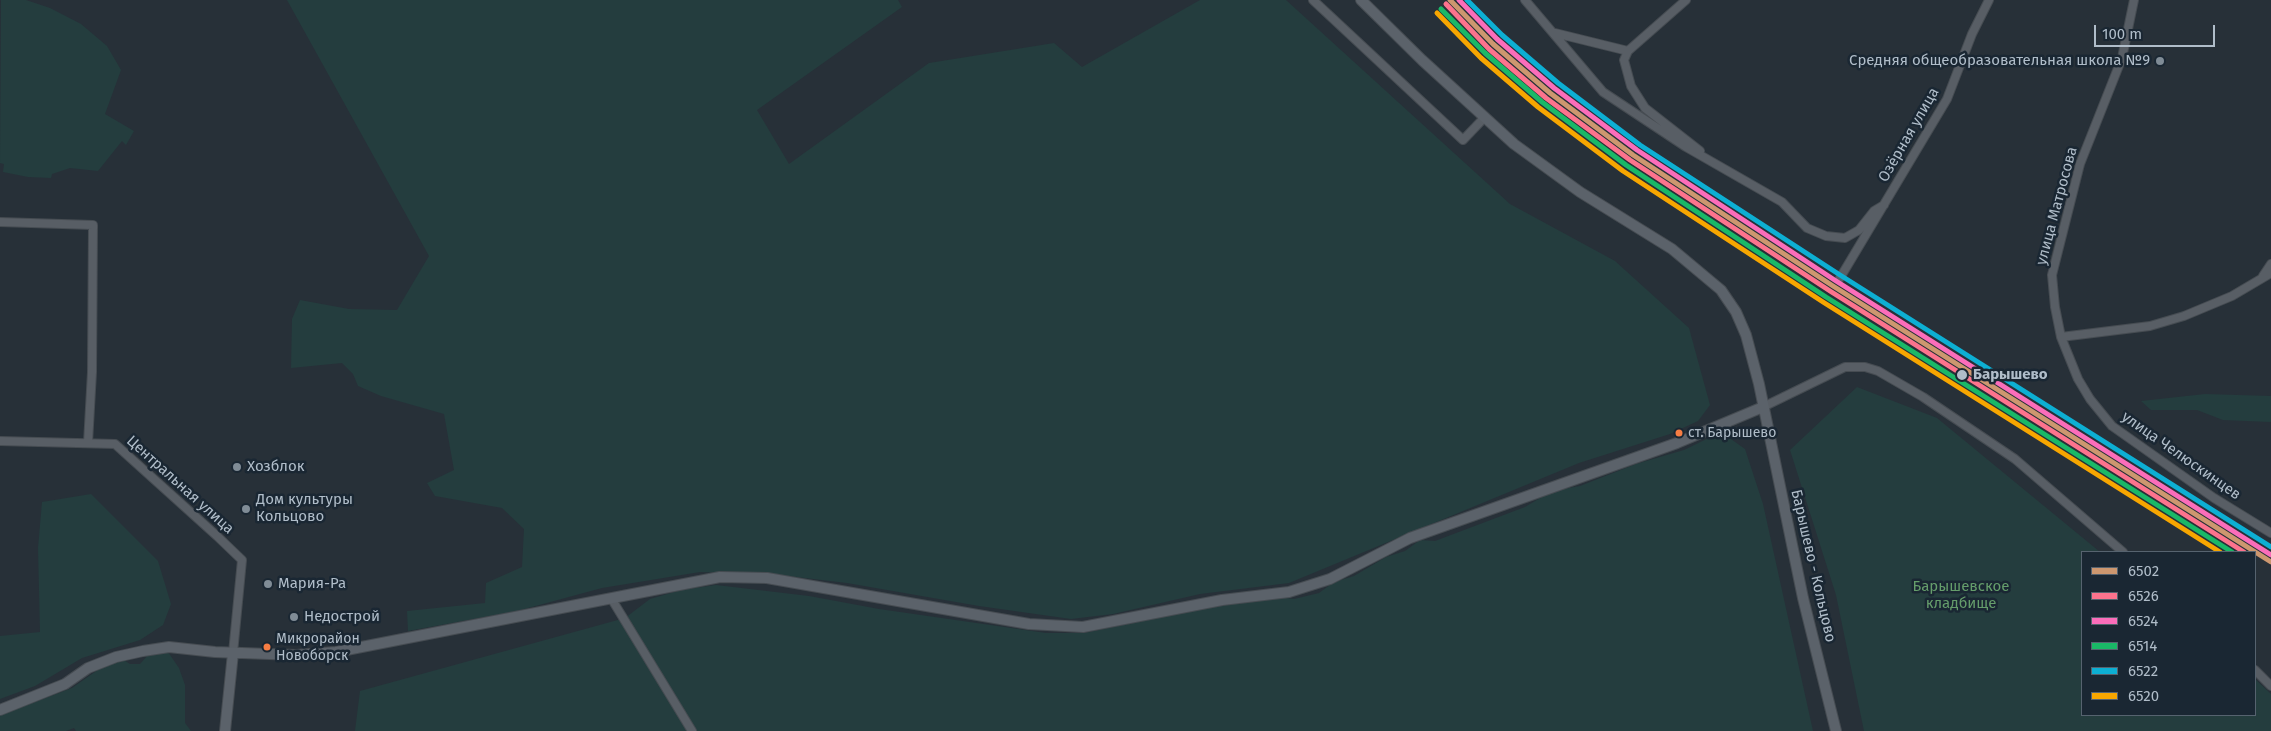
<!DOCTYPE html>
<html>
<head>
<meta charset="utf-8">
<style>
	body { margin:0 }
	#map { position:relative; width:2271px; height:731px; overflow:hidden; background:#273038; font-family:"Fira Sans",sans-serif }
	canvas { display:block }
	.legend { position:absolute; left:2081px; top:551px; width:175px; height:165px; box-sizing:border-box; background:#1a2733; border:1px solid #56636f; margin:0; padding:6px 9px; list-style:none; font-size:15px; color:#b0bdc9 }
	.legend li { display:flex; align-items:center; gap:10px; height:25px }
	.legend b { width:25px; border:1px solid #56636f }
	.scale { position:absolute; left:2094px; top:25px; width:121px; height:22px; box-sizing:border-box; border:2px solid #b0bdc9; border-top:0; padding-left:6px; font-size:15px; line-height:18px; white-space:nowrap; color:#b0bdc9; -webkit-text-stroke:4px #1a2733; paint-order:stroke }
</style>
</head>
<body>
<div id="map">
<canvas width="2271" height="731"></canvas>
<ul class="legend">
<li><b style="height:6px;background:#cd976f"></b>6502</li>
<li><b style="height:6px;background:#fc738d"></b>6526</li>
<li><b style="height:6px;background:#fb6dba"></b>6524</li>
<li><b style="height:6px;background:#1ab867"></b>6514</li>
<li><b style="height:6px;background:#0dafd3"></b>6522</li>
<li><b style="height:6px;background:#f7a600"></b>6520</li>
</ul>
<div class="scale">100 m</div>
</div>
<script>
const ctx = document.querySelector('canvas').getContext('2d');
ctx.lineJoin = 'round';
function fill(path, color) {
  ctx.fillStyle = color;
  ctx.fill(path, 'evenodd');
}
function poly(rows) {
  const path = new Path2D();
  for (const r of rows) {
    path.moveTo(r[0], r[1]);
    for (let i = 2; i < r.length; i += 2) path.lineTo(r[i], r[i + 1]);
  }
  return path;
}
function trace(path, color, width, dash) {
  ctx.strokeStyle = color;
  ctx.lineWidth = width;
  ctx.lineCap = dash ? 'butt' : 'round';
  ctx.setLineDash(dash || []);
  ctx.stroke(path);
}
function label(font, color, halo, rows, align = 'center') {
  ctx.font = font + ' "Fira Sans",sans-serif';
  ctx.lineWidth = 5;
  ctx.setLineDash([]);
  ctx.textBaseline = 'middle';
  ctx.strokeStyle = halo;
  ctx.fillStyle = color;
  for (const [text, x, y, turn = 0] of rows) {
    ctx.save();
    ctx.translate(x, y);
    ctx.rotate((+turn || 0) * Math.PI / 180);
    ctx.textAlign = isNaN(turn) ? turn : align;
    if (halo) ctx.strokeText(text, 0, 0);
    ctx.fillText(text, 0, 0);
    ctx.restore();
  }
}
fill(poly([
	[1,0,26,0,50,8,81,24,107,46,121,70,105,114,134,131,126,145,122,141,98,171,70,168,52,174,51,178,28,177,3,172,4,164,0,163],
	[287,0,898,0,902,7,757,110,789,164,929,63,1054,43,1082,67,1200,0,1286,0,1510,204,1615,261,1689,328,1710,405,1698,421,1670,434,1579,463,1289,583,1200,594,1113,614,1071,619,979,606,847,583,771,574,700,572,602,588,517,611,408,631,407,611,485,603,486,583,522,567,524,529,502,508,435,496,427,483,454,470,444,414,381,396,358,386,353,374,342,363,291,368,292,319,300,300,349,309,397,310,429,256],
	[1857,387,1937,418,2100,552,2082,552,2082,715,2255,715,2255,679,2271,694,2271,731,1864,731,1836,595,1790,450],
	[2205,394,2271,396,2271,422,2223,420,2197,410,2151,410,2141,401],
	[1721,432,1745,449,1763,504,1813,731,355,731,360,691,625,618,650,599,681,590,716,585,809,596,879,609,1046,633,1084,633,1206,608,1278,597,1294,599,1319,593,1334,582,1354,576,1386,557,1405,551,1420,540,1435,541,1525,507,1552,491,1580,486,1636,464,1684,450],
	[91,494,158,561,171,604,163,625,140,640,82,658,35,686,0,699,0,636,40,632,38,548,42,502],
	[168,652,179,668,185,685,185,723,191,731,76,731,74,728,66,731,0,731,0,715,72,688,102,667,122,659,130,664,140,664,148,655]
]), '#243d3e');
const street = poly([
	[1313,0,1463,140,1484,118],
	[1525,0,1603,92,1686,147,1782,202,1807,228,1826,236,1845,238,1859,230,1874,211,1884,205],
	[1686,0,1628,51,1624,60,1631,86,1645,108,1700,151],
	[2134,0,2122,58,2080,164,2052,275,2055,307,2061,337,2078,379,2090,399,2112,426,2214,498,2271,533],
	[1555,33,1628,51],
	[0,222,93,225,92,372,88,443],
	[2263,276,2271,264],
	[1840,278,1947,99,1972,34,1989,0],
	[2061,337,2150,326,2184,316,2232,296,2271,273],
	[1763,407,1845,367,1865,367,1878,371,1923,397,2015,459,2123,552],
	[0,441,115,444,217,536,242,560,233,653],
	[611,598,692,731],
	[2255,670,2271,686]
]);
const secondary = poly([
	[1361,0,1422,60,1514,144,1580,192,1672,249,1721,290,1736,312,1746,335,1759,384,1803,598,1836,731],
	[0,710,65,684,88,668,116,657,143,651,169,647,215,652,296,655,336,652,720,577,767,578,1029,624,1083,627,1222,600,1289,592,1330,579,1410,538,1677,443,1763,407],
	[225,731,233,653]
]);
trace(street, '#464c52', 10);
trace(secondary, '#464c52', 12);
trace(street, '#585e65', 8);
trace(secondary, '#5b626a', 10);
trace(poly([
	[1450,0,1493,44,1550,93,1633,155,1833,286,2271,562]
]), '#cd976f', 5);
trace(poly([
	[1446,4,1489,49,1546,98,1630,160,1830,291,2244,552]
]), '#fc738d', 5);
trace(poly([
	[1459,0,1497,39,1554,88,1637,150,1836,281,2271,555]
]), '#fb6dba', 5);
trace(poly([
	[1441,9,1485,53,1542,102,1626,165,1826,297,2232,552]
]), '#1ab867', 5);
trace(poly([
	[1467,0,1502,35,1558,83,1640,145,1840,275,2271,547]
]), '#0dafd3', 5);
trace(poly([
	[1437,13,1481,58,1538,107,1623,171,1823,302,2220,552]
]), '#f7a600', 5);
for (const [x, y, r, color] of [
	[2160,61,5,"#808c96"],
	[1962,375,6,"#b0bdc9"],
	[1679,433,4.5,"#f77d43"],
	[237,467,5,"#808c96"],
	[246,509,5,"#808c96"],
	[268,584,5,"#808c96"],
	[294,617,5,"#808c96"],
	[267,647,4.5,"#f77d43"]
]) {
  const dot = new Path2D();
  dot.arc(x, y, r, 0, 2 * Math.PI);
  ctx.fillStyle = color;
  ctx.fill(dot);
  trace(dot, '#1a2733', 2);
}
label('14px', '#b0bdc9', '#1a2733', [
	["ст. Барышево",1688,433],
	["Микрорайон",276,639],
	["Новоборск",276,656]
], 'left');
label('15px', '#b0bdc9', '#1a2733', [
	["Средняя общеобразовательная школа №9",2150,61,"right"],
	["Хозблок",247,467],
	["Дом культуры",256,500],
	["Кольцово",256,517],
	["Мария-Ра",278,584],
	["Недострой",304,617]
], 'left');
label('15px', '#b0bdc9', '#1a2733', [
	["Озёрная улица",1909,135,-60],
	["улица Матросова",2057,206,-75],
	["улица Челюскинцев",2181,456,35],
	["Центральная улица",180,485,42],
	["Барышево - Кольцово",1813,566,77]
]);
label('bold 15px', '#b0bdc9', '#1a2733', [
	["Барышево",1973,375]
], 'left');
label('15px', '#659d6b', '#1a2733', [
	["Барышевское",1961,587],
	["кладбище",1961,604]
]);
</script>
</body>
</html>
